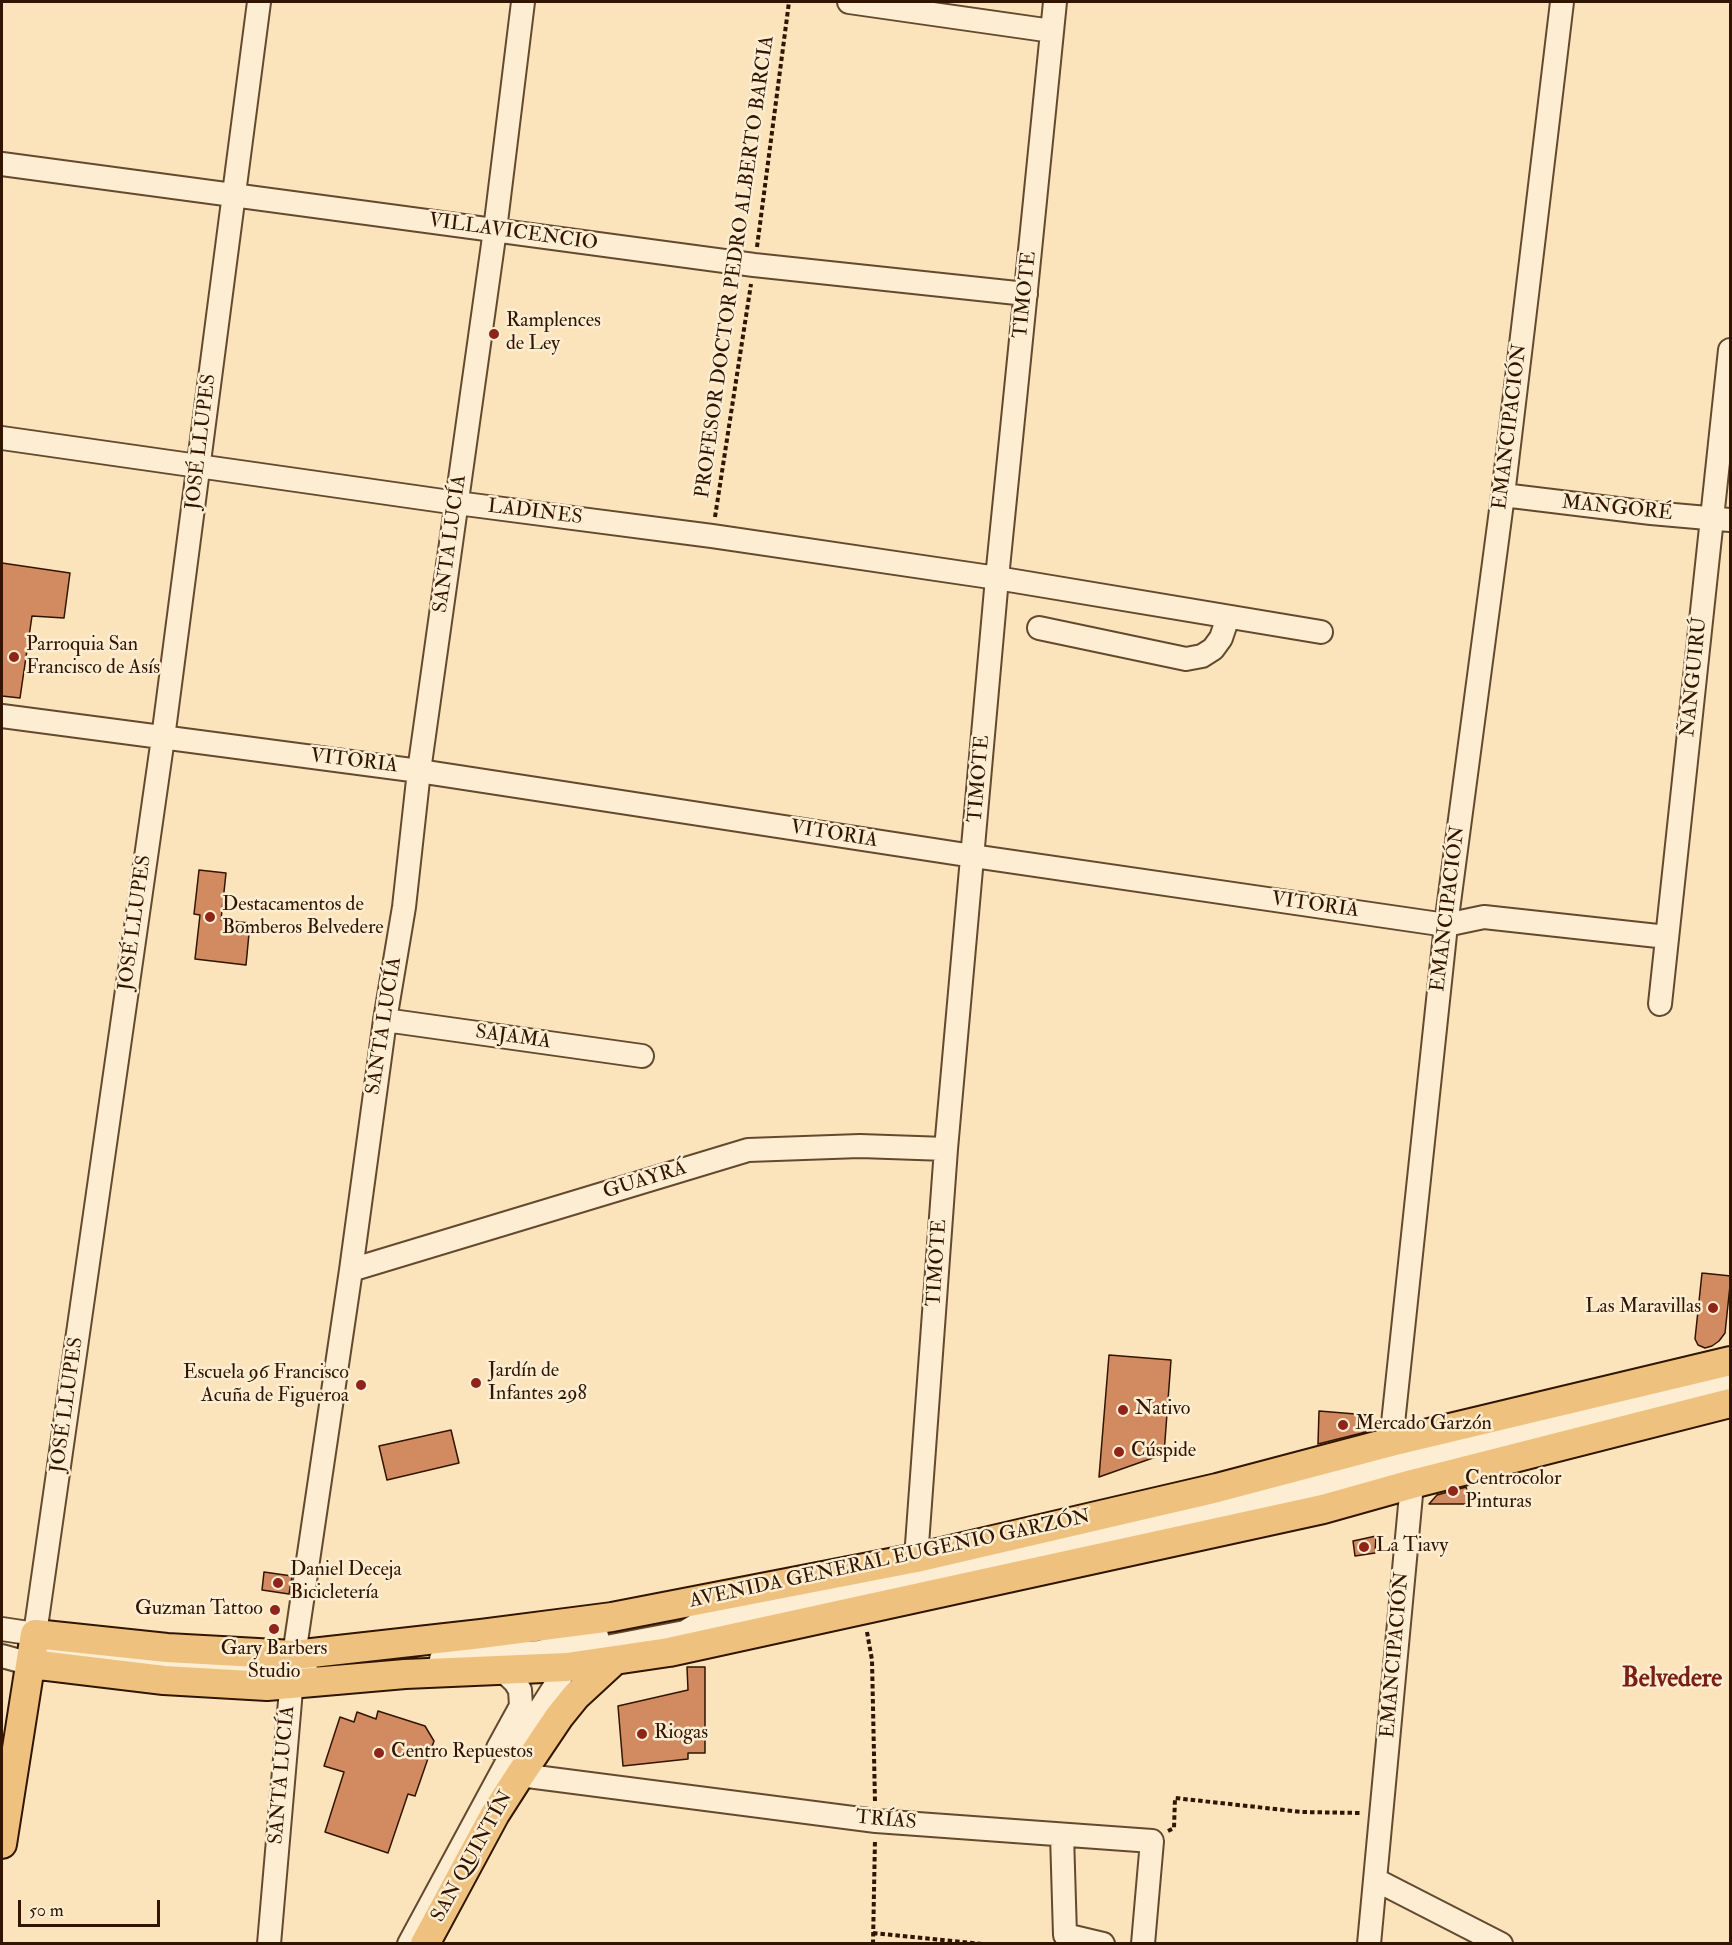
<!DOCTYPE html>
<html>
<head>
<meta charset="utf-8">
<style>
	body { margin:0 }
	#map { position:relative; width:1732px; height:1945px; overflow:hidden; background:#fbe4bb; font-family:"IM FELL Double Pica",serif }
	canvas { display:block }
	.frame { position:absolute; inset:0; border:3px solid #311500; pointer-events:none }
	.scale { position:absolute; left:18px; top:1900px; width:142px; height:27px; box-sizing:border-box; border:3px solid #311500; border-top:0; padding-left:8px; font-size:18px; line-height:21px; white-space:nowrap; color:#311500; -webkit-text-stroke:4px #fcedd3; paint-order:stroke }
</style>
</head>
<body>
<div id="map">
<canvas width="1732" height="1945"></canvas>
<div class="frame"></div>
<div class="scale">50 m</div>
</div>
<script>
const ctx = document.querySelector('canvas').getContext('2d');
ctx.lineJoin = 'round';
function fill(path, color) {
  ctx.fillStyle = color;
  ctx.fill(path, 'evenodd');
}
function poly(rows) {
  const path = new Path2D();
  for (const r of rows) {
    path.moveTo(r[0], r[1]);
    for (let i = 2; i < r.length; i += 2) path.lineTo(r[i], r[i + 1]);
  }
  return path;
}
function trace(path, color, width, dash) {
  ctx.strokeStyle = color;
  ctx.lineWidth = width;
  ctx.lineCap = dash ? 'butt' : 'round';
  ctx.setLineDash(dash || []);
  ctx.stroke(path);
}
function label(font, color, halo, rows, align = 'center') {
  ctx.font = font + ' "IM FELL Double Pica",serif';
  ctx.lineWidth = 5;
  ctx.setLineDash([]);
  ctx.textBaseline = 'middle';
  ctx.strokeStyle = halo;
  ctx.fillStyle = color;
  for (const [text, x, y, turn = 0] of rows) {
    ctx.save();
    ctx.translate(x, y);
    ctx.rotate((+turn || 0) * Math.PI / 180);
    ctx.textAlign = isNaN(turn) ? turn : align;
    if (halo) ctx.strokeText(text, 0, 0);
    ctx.fillText(text, 0, 0);
    ctx.restore();
  }
}
const building = poly([
	[2,563,70,573,64,618,32,616,20,698,2,696,2,563],
	[199,870,226,873,221,920,250,923,246,965,195,959,200,915,194,914,199,870],
	[1702,1273,1731,1276,1725,1333,1719,1341,1712,1346,1705,1348,1698,1345,1695,1339,1702,1273],
	[1109,1355,1171,1360,1164,1454,1099,1477,1109,1355],
	[1319,1411,1368,1415,1366,1432,1318,1444,1319,1411],
	[451,1430,459,1463,387,1480,379,1446,451,1430],
	[1466,1487,1471,1504,1429,1504,1437,1495,1466,1487],
	[1376,1536,1375,1553,1355,1556,1353,1541,1376,1536],
	[264,1572,292,1576,289,1594,262,1590,264,1572],
	[687,1667,705,1667,705,1753,688,1753,688,1759,623,1766,618,1706,688,1690,687,1667],
	[378,1711,425,1726,434,1741,415,1796,408,1794,388,1853,325,1832,344,1772,324,1766,340,1717,354,1722,357,1712,376,1719,378,1711]
]);
fill(building, '#d28b61');
trace(building, '#311500', 1.5);
const minor = poly([
	[849,2,1052,31],
	[2,164,754,265,1026,294],
	[2,438,457,503,712,536,997,578,1321,632],
	[1503,495,1651,513,1730,520],
	[1039,628,1186,659,1202,656,1213,649,1221,638,1228,617],
	[2,716,419,771,973,856,1446,925,1484,917,1667,937],
	[1660,1004,1730,350],
	[385,1020,642,1056],
	[351,1270,748,1150,860,1146,946,1149],
	[916,1558,946,1149,997,578,1055,2],
	[2,1629,35,1634,163,738,259,2],
	[33,1650,240,1670,306,1670],
	[2,1656,31,1664],
	[441,1659,539,1652,597,1636],
	[498,1748,521,1706,520,1690,515,1682,502,1670],
	[520,1775,876,1821,1152,1841,1143,1944],
	[1062,1835,1065,1935,1103,1944],
	[1376,1880,1501,1944],
	[269,1944,294,1655,351,1270,385,1020,404,907,419,771,495,230,523,2],
	[409,1944,511,1755,567,1667,574,1660,585,1654,596,1649,685,1632,696,1625,1084,1543,1730,1383],
	[1369,1944,1412,1484,1391,1442,1446,925,1503,495,1562,2]
]);
const major = poly([
	[31,1664,164,1680,267,1686,405,1674,567,1667,669,1652,1323,1509,1412,1484,1730,1403],
	[2,1844,35,1634,167,1648,294,1655,481,1634,612,1617,916,1558,1217,1488,1391,1442,1730,1361],
	[425,1944,495,1814,520,1775,559,1717,576,1696,615,1660]
]);
trace(minor, '#64492f', 26);
trace(major, '#311500', 32);
trace(poly([
	[757,247,789,2],
	[715,517,751,284],
	[867,1632,872,1660,875,1802],
	[1168,1831,1174,1828,1175,1798,1302,1812,1361,1813],
	[873,1933,982,1944],
	[873,1944,875,1839]
]), '#311500', 4, [4.5, 3]);
trace(minor, '#fcedd3', 22);
trace(major, '#eec27e', 28);
for (const [x, y, r, color] of [
	[494,334,6,"#8f2418"],
	[14,657,6,"#8f2418"],
	[210,917,6,"#8f2418"],
	[1713,1308,6,"#8f2418"],
	[476,1383,6,"#8f2418"],
	[361,1385,6,"#8f2418"],
	[1123,1410,6,"#8f2418"],
	[1343,1425,6,"#8f2418"],
	[1119,1452,6,"#8f2418"],
	[1453,1491,6,"#8f2418"],
	[1364,1547,6,"#8f2418"],
	[278,1583,6,"#8f2418"],
	[275,1610,6,"#8f2418"],
	[274,1629,6,"#8f2418"],
	[642,1734,6,"#8f2418"],
	[379,1753,6,"#8f2418"]
]) {
  const dot = new Path2D();
  dot.arc(x, y, r, 0, 2 * Math.PI);
  ctx.fillStyle = color;
  ctx.fill(dot);
  trace(dot, '#fcedd3', 2);
}
label('20px', '#311500', '#fcedd3', [
	["VILLAVICENCIO",513,233,8],
	["PROFESOR DOCTOR PEDRO ALBERTO BARCIA",736,267,-82],
	["TIMOTE",1026,295,-84],
	["EMANCIPACIÓN",1511,427,-83],
	["JOSÉ LLUPES",202,442,-83],
	["MANGORÉ",1617,509,6],
	["LADINES",535,513,7],
	["SANTA LUCÍA",451,544,-82],
	["ÑANGUIRÚ",1695,677,-84],
	["VITORIA",354,762,7],
	["TIMOTE",980,779,-85],
	["VITORIA",834,835,9],
	["VITORIA",1315,906,8],
	["EMANCIPACIÓN",1449,909,-83],
	["JOSÉ LLUPES",136,923,-82],
	["SANTA LUCÍA",385,1026,-81],
	["SAJAMA",513,1038,8],
	["GUAYRÁ",645,1181,-17],
	["TIMOTE",938,1263,-86],
	["JOSÉ LLUPES",68,1405,-82],
	["AVENIDA GENERAL EUGENIO GARZÓN",890,1560,-12],
	["EMANCIPACIÓN",1396,1655,-85],
	["SANTA LUCÍA",283,1775,-85],
	["TRÍAS",886,1821,5],
	["SAN QUINTÍN",473,1857,-61]
]);
label('20px', '#311500', '#fcedd3', [
	["Ramplences",506,322],
	["de Ley",506,345],
	["Parroquia San",26,646],
	["Francisco de Asís",26,669],
	["Destacamentos de",222,906],
	["Bomberos Belvedere",222,929],
	["Las Maravillas",1701,1308,"right"],
	["Jardín de",488,1372],
	["Infantes 298",488,1395],
	["Escuela 96 Francisco",349,1374,"right"],
	["Acuña de Figueroa",349,1397,"right"],
	["Nativo",1135,1410],
	["Mercado Garzón",1355,1425],
	["Cúspide",1131,1452],
	["Centrocolor",1465,1480],
	["Pinturas",1465,1503],
	["La Tiavy",1376,1547],
	["Daniel Deceja",290,1571],
	["Bicicletería",290,1594],
	["Guzman Tattoo",263,1610,"right"],
	["Gary Barbers",274,1650,"center"],
	["Studio",274,1673,"center"],
	["Riogas",654,1734],
	["Centro Repuestos",391,1753]
], 'left');
label('bold 26px', '#7a1f14', '#fcedd3', [
	["Belvedere",1672,1680]
]);
</script>
</body>
</html>
